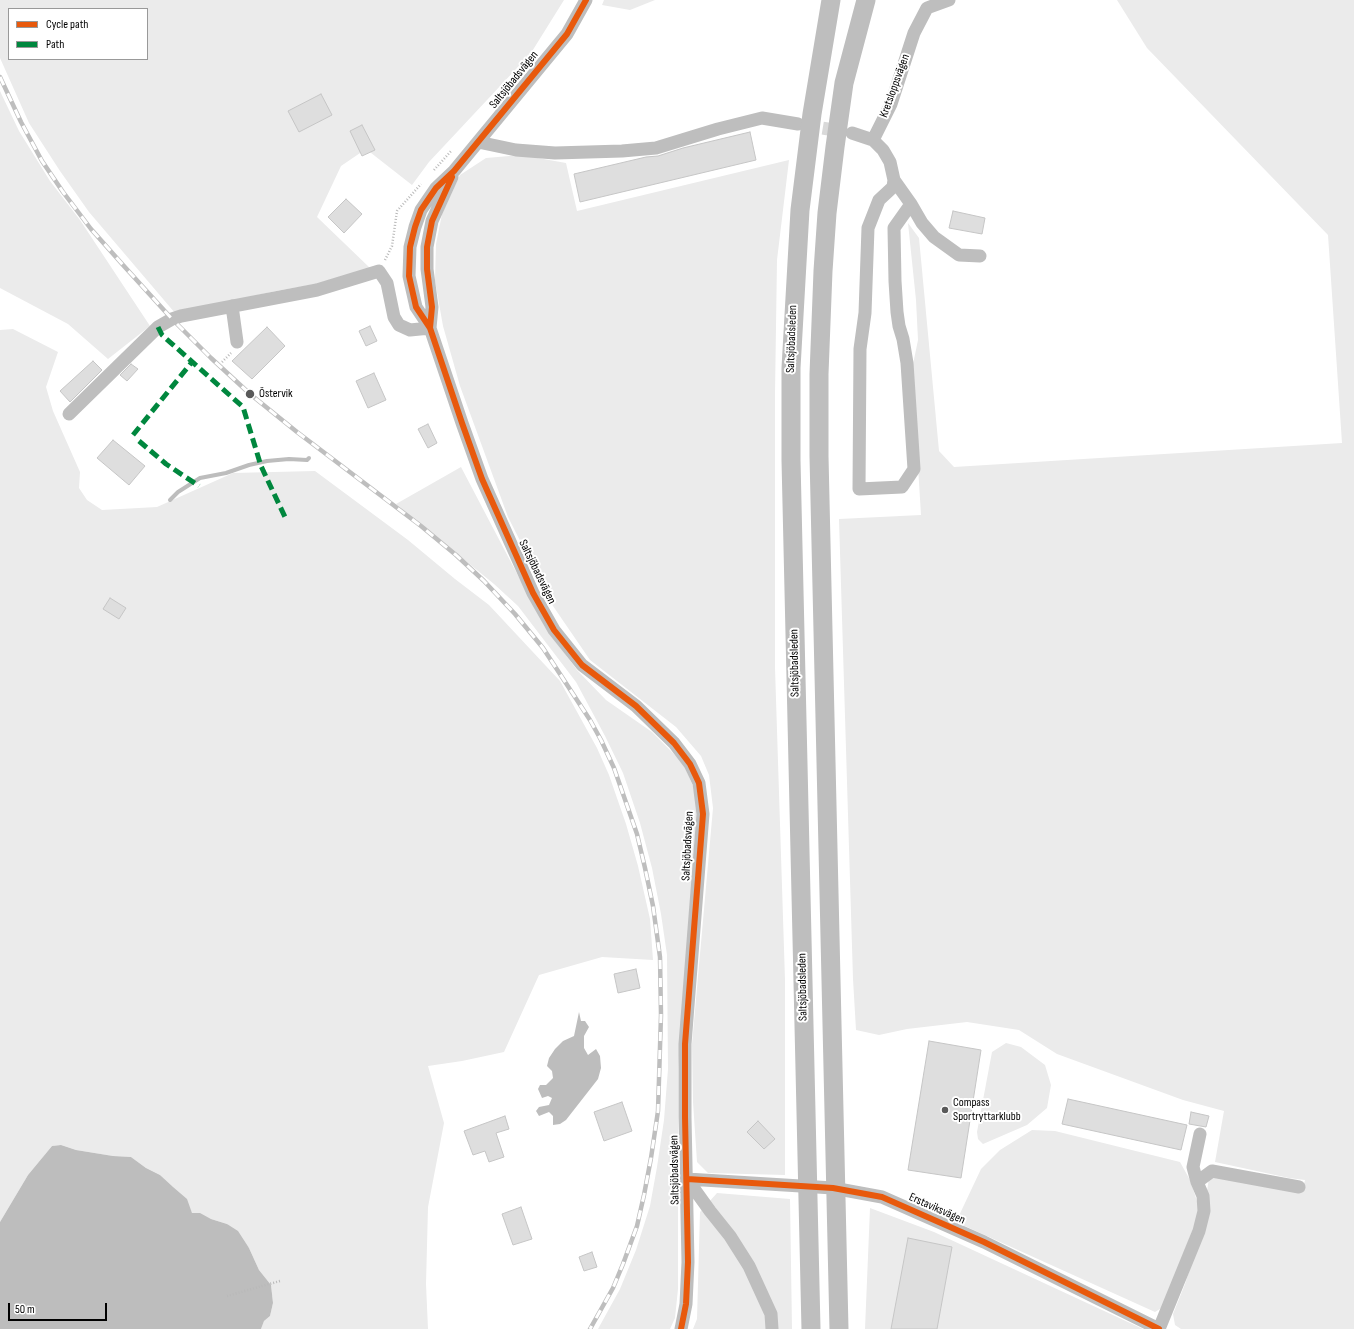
<!DOCTYPE html>
<html>
<head>
<meta charset="utf-8">
<style>
	body { margin:0 }
	#map { position:relative; width:1354px; height:1329px; overflow:hidden; background:#fff; font-family:"Sofia Sans Condensed",sans-serif }
	canvas { display:block }
	.legend { position:absolute; left:8px; top:8px; width:140px; height:52px; box-sizing:border-box; background:#fff; border:1px solid #999; margin:0; padding:5px 7px; list-style:none; font-size:12px; color:#000 }
	.legend li { display:flex; align-items:center; gap:8px; height:20px }
	.legend b { width:20px; border:1px solid #999 }
	.scale { position:absolute; left:8px; top:1303px; width:99px; height:18px; box-sizing:border-box; border:2px solid #000; border-top:0; padding-left:5px; font-size:12px; line-height:14px; white-space:nowrap; color:#000; -webkit-text-stroke:3px #fff; paint-order:stroke }
</style>
</head>
<body>
<div id="map">
<canvas width="1354" height="1329"></canvas>
<ul class="legend">
<li><b style="height:5px;background:#e8590c"></b>Cycle path</li>
<li><b style="height:5px;background:#00873e"></b>Path</li>
</ul>
<div class="scale">50 m</div>
</div>
<script>
const ctx = document.querySelector('canvas').getContext('2d');
ctx.lineJoin = 'round';
function fill(path, color) {
  ctx.fillStyle = color;
  ctx.fill(path, 'evenodd');
}
function poly(rows) {
  const path = new Path2D();
  for (const r of rows) {
    path.moveTo(r[0], r[1]);
    for (let i = 2; i < r.length; i += 2) path.lineTo(r[i], r[i + 1]);
  }
  return path;
}
function trace(path, color, width, dash) {
  ctx.strokeStyle = color;
  ctx.lineWidth = width;
  ctx.lineCap = dash ? 'butt' : 'round';
  ctx.setLineDash(dash || []);
  ctx.stroke(path);
}
function label(font, color, halo, rows, align = 'center') {
  ctx.font = font + ' "Sofia Sans Condensed",sans-serif';
  ctx.lineWidth = 4;
  ctx.setLineDash([]);
  ctx.textBaseline = 'middle';
  ctx.strokeStyle = halo;
  ctx.fillStyle = color;
  for (const [text, x, y, turn = 0] of rows) {
    ctx.save();
    ctx.translate(x, y);
    ctx.rotate((+turn || 0) * Math.PI / 180);
    ctx.textAlign = isNaN(turn) ? turn : align;
    if (halo) ctx.strokeText(text, 0, 0);
    ctx.fillText(text, 0, 0);
    ctx.restore();
  }
}
fill(poly([
	[0,0,564,0,531,53,429,162,412,185,366,149,341,166,317,217,370,268,338,280,276,291,175,313,89,212,60,171,29,123,0,58],
	[9,9,147,9,147,59,9,59],
	[604,0,655,0,630,10,602,5],
	[1117,0,1354,0,1354,1329,1181,1329,1175,1325,1173,1314,1185,1284,1210,1208,1207,1191,1209,1178,1214,1175,1302,1192,1305,1180,1289,1178,1215,1162,1224,1111,1183,1100,1057,1054,1019,1030,967,1022,907,1029,879,1035,856,1030,853,979,839,519,921,515,912,369,918,340,916,300,908,223,919,238,939,451,954,467,1342,443,1328,235,1147,48],
	[0,91,19,131,50,181,80,220,150,326,108,359,68,324,0,288],
	[521,155,566,163,577,211,789,160,777,260,775,393,775,668,785,980,785,1175,708,1173,697,1162,693,1102,692,1044,713,808,709,775,701,756,676,727,590,660,553,606,508,517,460,386,443,326,435,281,436,244,442,214,460,175,486,158],
	[13,329,58,352,46,387,53,411,80,472,79,488,87,500,102,510,157,507,233,473,315,471,408,540,455,579,489,605,560,681,597,748,609,775,626,824,638,866,650,919,653,960,602,957,539,975,504,1052,462,1061,428,1066,444,1123,428,1207,426,1284,428,1329,261,1329,264,1321,270,1316,273,1303,271,1285,259,1270,249,1248,227,1224,211,1219,200,1214,192,1213,190,1209,160,1175,146,1168,131,1157,113,1156,76,1150,61,1145,52,1146,28,1175,0,1222,0,330],
	[461,467,545,627,577,670,606,700,652,732,683,763,693,786,697,808,678,1069,678,1289,675,1318,670,1329,598,1329,620,1289,636,1250,650,1206,657,1167,664,1120,668,1069,667,955,661,914,652,868,640,823,623,773,605,736,576,682,518,606,494,584,396,504],
	[1006,1043,1021,1047,1045,1065,1051,1085,1047,1108,1027,1125,983,1144,978,1139,977,1132,992,1052],
	[1032,1130,1055,1131,1180,1162,1190,1180,1198,1204,1198,1216,1163,1307,1155,1312,956,1222,981,1169,1000,1150],
	[717,1193,790,1199,792,1329,693,1329,697,1319,700,1212],
	[870,1208,934,1232,1143,1329,865,1329]
]), '#ebebeb');
fill(poly([
	[579,1012,581,1021,585,1021,589,1027,584,1036,584,1048,588,1055,596,1049,600,1056,601,1068,598,1079,566,1120,560,1124,553,1125,553,1116,549,1112,539,1116,536,1111,539,1107,549,1105,552,1098,548,1096,542,1098,538,1089,540,1085,546,1085,553,1078,552,1071,547,1066,549,1058,555,1049,563,1041,574,1036],
	[61,1145,76,1150,113,1156,131,1157,146,1168,160,1175,173,1187,187,1199,192,1213,200,1213,211,1219,227,1224,238,1231,249,1248,259,1270,271,1285,273,1303,270,1316,264,1321,261,1329,0,1329,0,1222,28,1175,52,1146]
]), '#bdbdbd');
trace(poly([
	[170,500,178,492,200,478,226,473,249,465,267,461,289,459,307,460,309,458]
]), '#bdbdbd', 4);
const building = poly([
	[321,94,332,115,299,132,288,111,321,94],
	[362,125,375,150,362,156,350,131,362,125],
	[750,132,756,160,580,202,574,174,646,157,658,156,683,148,750,132],
	[346,199,362,214,344,233,328,217,346,199],
	[953,211,985,218,982,234,949,228,953,211],
	[370,326,377,341,366,346,359,331,370,326],
	[267,327,285,346,252,379,232,361,267,327],
	[93,361,102,370,70,402,60,391,93,361],
	[131,364,138,369,127,381,120,375,131,364],
	[374,373,386,400,368,408,356,381,374,373],
	[428,424,437,443,428,448,418,429,428,424],
	[113,440,145,466,129,485,97,458,113,440],
	[110,598,126,608,119,619,103,609,110,598],
	[636,969,640,988,618,993,614,974,636,969],
	[929,1041,981,1050,961,1178,908,1170,929,1041],
	[1068,1099,1187,1125,1181,1150,1062,1124,1068,1099],
	[622,1102,632,1131,604,1141,594,1112,622,1102],
	[1191,1112,1209,1116,1206,1127,1189,1124,1191,1112],
	[505,1116,509,1129,496,1133,504,1157,489,1162,485,1151,473,1155,464,1131,505,1116],
	[758,1121,775,1139,764,1149,747,1132,758,1121],
	[521,1207,532,1239,513,1245,502,1214,521,1207],
	[908,1238,952,1247,937,1329,891,1329,908,1238],
	[592,1252,597,1267,584,1271,579,1257,592,1252]
]);
fill(building, '#dedede');
trace(building, '#c6c6c6', 1);
trace(poly([
	[804,125,846,132]
]), '#d9d9d9', 13, [13, 6]);
trace(poly([
	[434,170,452,150],
	[385,260,392,246,397,211,421,184],
	[222,362,231,353],
	[227,1296,280,1281]
]), '#b9b9b9', 2.5, [1, 2]);
trace(poly([
	[586,0,567,34,454,171,436,188,421,210,415,227,410,247,409,276,416,307,430,328,462,423,482,479,533,593,554,630,582,665,636,706,674,743,690,764,699,783,703,814,685,1044,685,1117,688,1262,686,1304,681,1329],
	[852,133,873,140,883,150,890,162,894,180,911,204,922,223,934,237,959,255,980,256],
	[873,140,891,104,914,33,927,8,949,0],
	[478,142,516,150,555,153,622,151,656,148,718,129,762,118,798,124],
	[894,180,893,187,879,200,868,228,865,313,860,349,859,489,902,487,914,469,907,363,903,339,899,326,897,312,895,281,894,228,911,204],
	[232,306,237,342],
	[430,328,432,307,427,269,427,247,432,221,452,177],
	[69,414,158,327,172,319,181,316,317,290,379,271,387,283,394,317,399,325,410,330,430,328],
	[687,1179,833,1188,882,1197,984,1242,1159,1329,1199,1231,1204,1211,1203,1196,1197,1182,1193,1167,1200,1134],
	[687,1179,710,1211,730,1236,749,1266,771,1314,772,1329],
	[1197,1182,1212,1171,1299,1187]
]), '#bebebe', 13);
trace(poly([
	[811,1329,791,460,791,368,800,210,812,114,831,0],
	[839,1329,819,456,819,374,823,271,827,213,835,147,844,83,866,0]
]), '#bebebe', 19);
const rail = poly([
	[0,77,21,122,42,161,63,192,91,229,123,265,172,319,211,358,250,394,297,432,421,526,456,555,484,581,515,614,543,648,590,720,601,740,614,768,637,834,645,868,653,906,660,957,661,1015,658,1111,651,1158,644,1195,637,1226,623,1264,613,1288,590,1329]
]);
trace(rail, '#bebebe', 4.5);
trace(rail, '#fff', 3, [9]);
trace(poly([
	[158,327,162,335,243,407,261,466,285,517],
	[133,435,192,362],
	[139,441,166,464,199,486]
]), '#00873e', 5, [10, 5]);
trace(poly([
	[586,0,567,34,454,171,436,188,421,210,415,227,410,247,409,276,416,307,430,328,462,423,482,479,533,593,554,630,582,665,636,706,674,743,690,764,699,783,703,814,685,1044,685,1117,688,1262,686,1304,681,1329],
	[430,328,432,307,427,269,427,247,432,221,452,177],
	[687,1179,833,1188,882,1197,984,1242,1159,1329]
]), '#e8590c', 6);
for (const [x, y, r, color] of [
	[250,394,5,"#595959"],
	[945,1110,4,"#595959"]
]) {
  const dot = new Path2D();
  dot.arc(x, y, r, 0, 2 * Math.PI);
  ctx.fillStyle = color;
  ctx.fill(dot);
  trace(dot, '#fff', 1.5);
}
label('12px', '#000', '#fff', [
	["Saltsjöbadsvägen",514,80,-51],
	["Kretsloppsvägen",895,86,-70],
	["Saltsjöbadsleden",792,339,-88],
	["Saltsjöbadsvägen",537,572,64],
	["Saltsjöbadsleden",795,663,-91],
	["Saltsjöbadsvägen",688,846,-87],
	["Saltsjöbadsleden",803,987,-91],
	["Saltsjöbadsvägen",675,1170,-91],
	["Erstaviksvägen",937,1209,24]
]);
label('12px', '#000', '#fff', [
	["Östervik",259,394],
	["Compass",953,1103],
	["Sportryttarklubb",953,1117]
], 'left');
</script>
</body>
</html>
